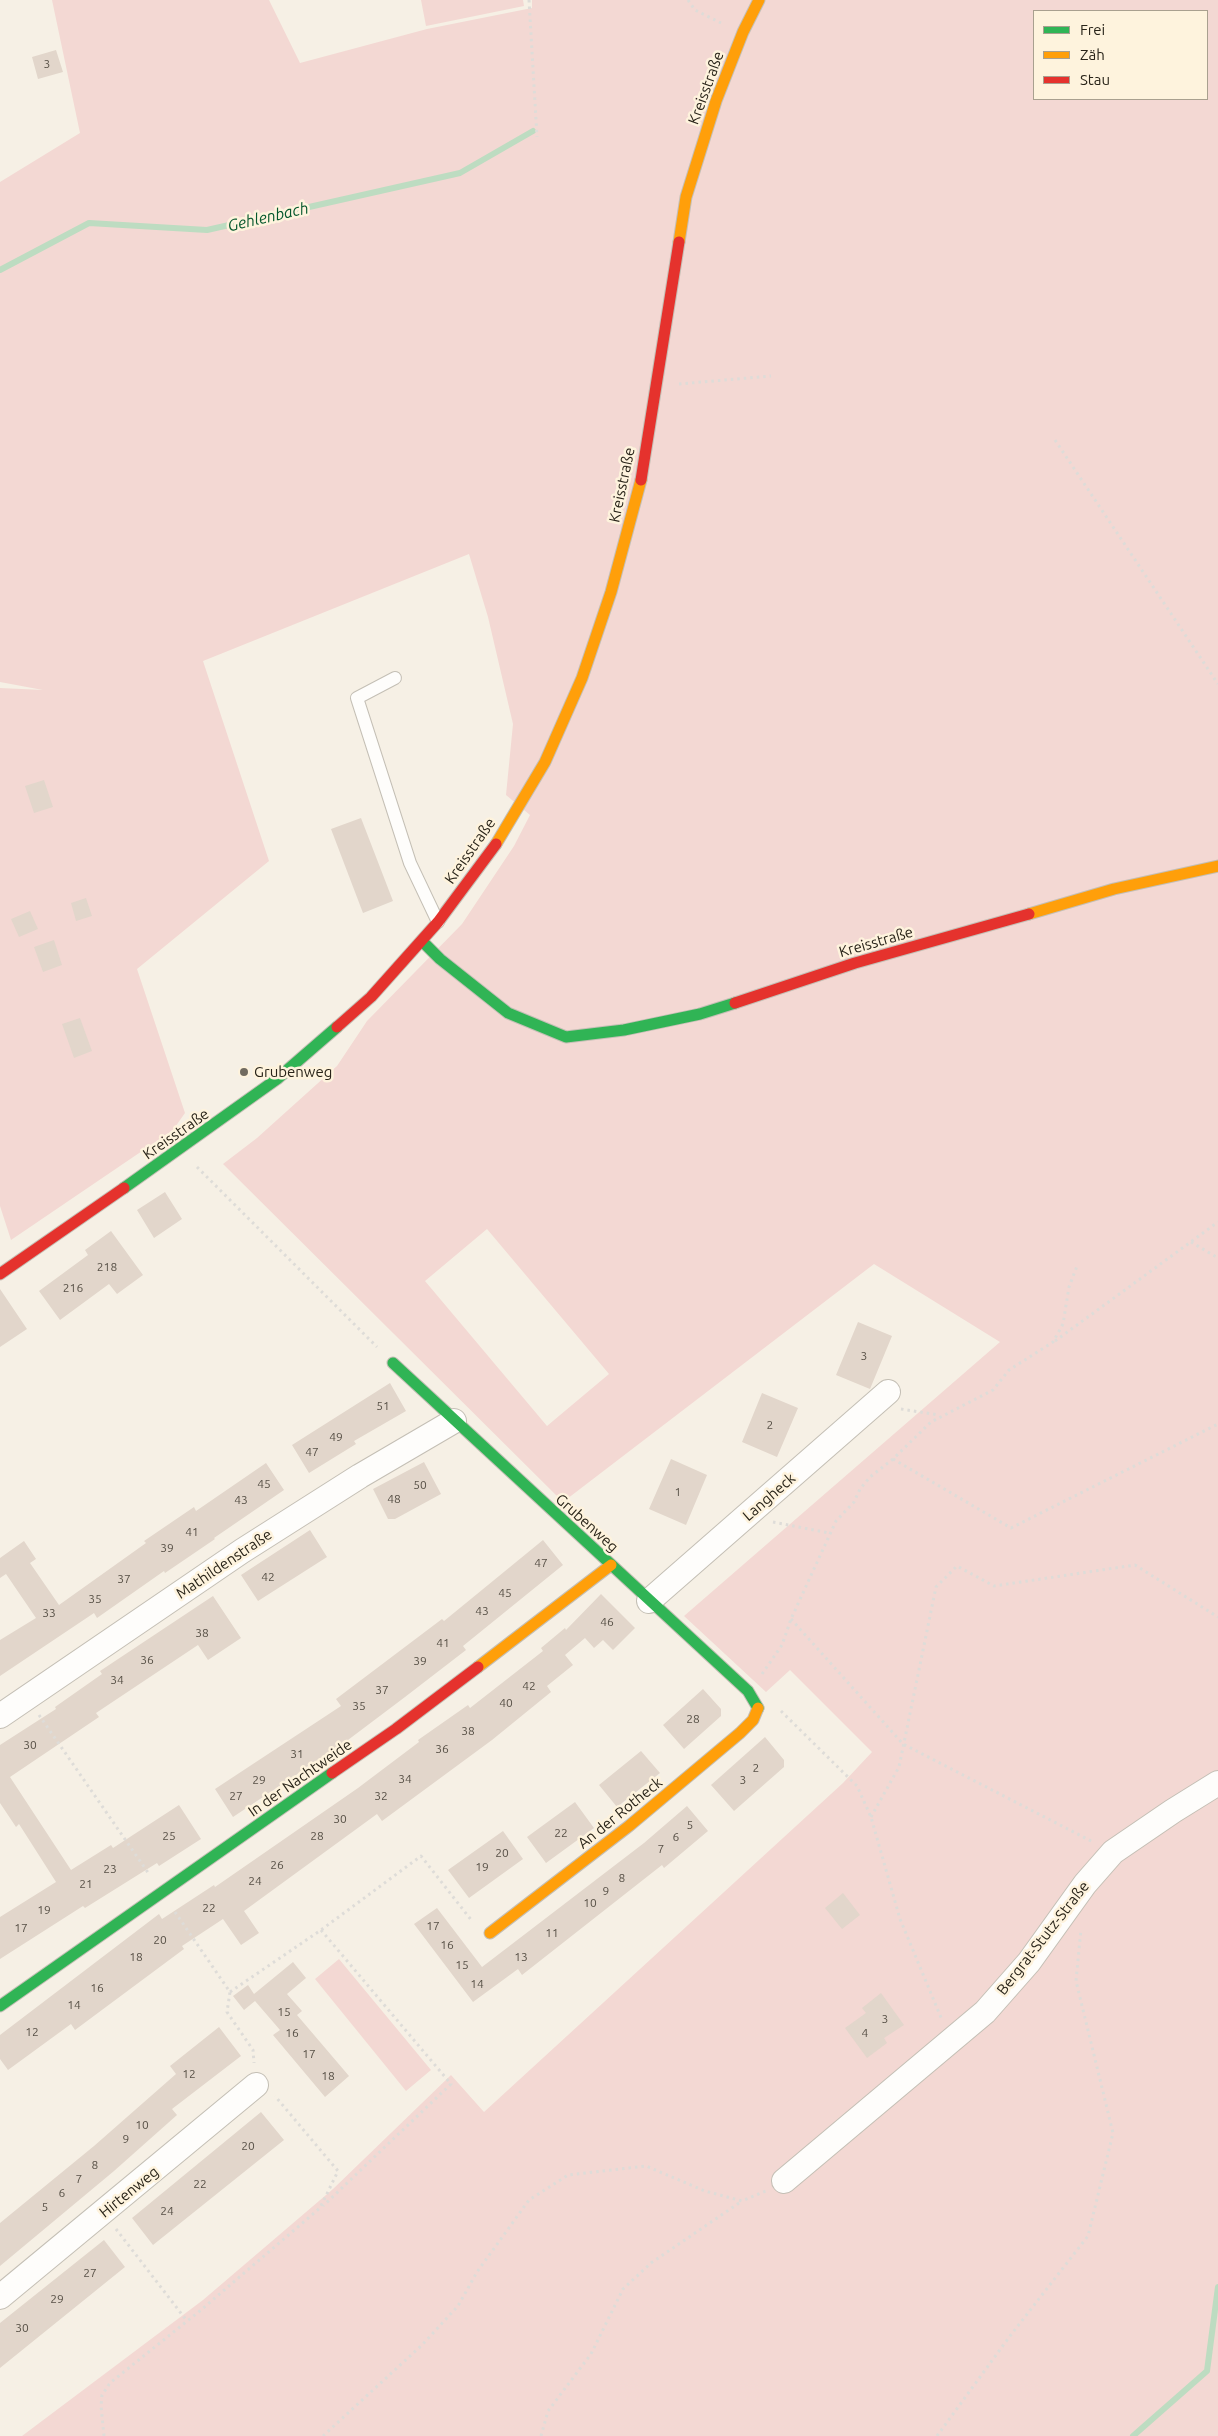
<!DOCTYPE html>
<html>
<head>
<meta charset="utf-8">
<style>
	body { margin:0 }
	#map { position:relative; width:1218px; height:2436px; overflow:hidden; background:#f6f0e5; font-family:Ubuntu,sans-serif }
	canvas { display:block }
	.legend { position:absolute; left:1033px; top:10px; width:175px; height:90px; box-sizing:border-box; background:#fef3dd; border:1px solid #a9a08f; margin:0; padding:6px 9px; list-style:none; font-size:15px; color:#292419 }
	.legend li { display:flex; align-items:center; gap:10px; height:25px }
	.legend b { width:25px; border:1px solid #a9a08f }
</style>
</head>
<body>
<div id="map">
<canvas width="1218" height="2436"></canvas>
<ul class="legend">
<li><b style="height:6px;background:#30b455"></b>Frei</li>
<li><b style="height:6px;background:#ff9f0a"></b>Zäh</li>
<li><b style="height:6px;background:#e5322d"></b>Stau</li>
</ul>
</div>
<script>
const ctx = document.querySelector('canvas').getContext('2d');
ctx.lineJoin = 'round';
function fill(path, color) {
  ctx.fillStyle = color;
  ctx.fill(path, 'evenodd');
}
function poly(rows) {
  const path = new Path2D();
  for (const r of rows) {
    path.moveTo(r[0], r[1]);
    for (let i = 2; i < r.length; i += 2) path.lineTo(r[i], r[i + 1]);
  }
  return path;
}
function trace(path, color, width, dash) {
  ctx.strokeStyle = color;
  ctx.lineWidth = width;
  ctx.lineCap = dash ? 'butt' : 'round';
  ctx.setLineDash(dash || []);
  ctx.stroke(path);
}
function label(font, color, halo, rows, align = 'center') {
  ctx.font = font + ' Ubuntu,sans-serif';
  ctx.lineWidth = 5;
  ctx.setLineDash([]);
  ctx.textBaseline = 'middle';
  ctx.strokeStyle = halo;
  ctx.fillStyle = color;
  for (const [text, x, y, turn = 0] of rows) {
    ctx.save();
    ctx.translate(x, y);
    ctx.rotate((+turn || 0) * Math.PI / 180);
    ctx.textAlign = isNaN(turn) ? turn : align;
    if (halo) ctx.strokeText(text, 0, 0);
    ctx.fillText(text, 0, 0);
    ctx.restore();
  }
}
fill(poly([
	[52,0,269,0,300,63,427,29,532,8,532,0,1218,0,1218,2436,22,2436,203,2300,333,2189,451,2075,484,2112,843,1783,872,1752,790,1670,766,1692,684,1616,1000,1342,874,1264,563,1502,223,1164,257,1138,337,1066,367,1021,462,924,514,846,530,815,506,795,513,724,488,617,469,554,203,661,269,861,137,969,185,1113,173,1130,11,1240,0,1206,0,688,43,690,0,682,0,182,80,133],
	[1034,11,1207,11,1207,99,1034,99],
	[487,1229,609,1374,547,1426,425,1281],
	[421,0,523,0,524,6,426,26],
	[339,1959,431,2070,406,2091,315,1979]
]), '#f3d8d3');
trace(poly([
	[0,270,89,223,207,230,460,173,533,131],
	[1133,2436,1207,2371,1218,2287]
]), '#bddcc1', 6);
fill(poly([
	[56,50,63,72,38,79,32,57],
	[44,780,53,807,34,813,25,786],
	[361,818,393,901,363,913,331,829],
	[86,898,92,916,76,921,71,903],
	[30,911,38,929,19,937,11,919],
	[54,940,62,965,43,972,34,947],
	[80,1018,92,1051,74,1058,62,1024],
	[165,1192,182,1219,154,1238,137,1210],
	[111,1231,143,1275,117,1294,109,1284,60,1320,39,1291,88,1255,85,1250],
	[0,1289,27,1329,0,1347],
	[858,1322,892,1336,870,1389,836,1375],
	[390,1383,406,1411,354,1441,356,1444,309,1473,292,1445],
	[762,1393,798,1408,777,1457,742,1442],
	[671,1459,707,1475,686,1525,649,1509],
	[424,1462,441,1494,395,1519,388,1519,373,1489],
	[266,1463,284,1490,214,1538,215,1539,165,1573,164,1571,97,1618,94,1613,0,1676,0,1640,36,1618,6,1574,0,1578,0,1558,24,1541,36,1559,30,1563,59,1605,146,1543,144,1541,194,1507,196,1511],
	[310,1530,327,1557,258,1601,241,1575],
	[543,1540,563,1565,463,1646,466,1650,405,1697,344,1743,233,1817,215,1789,341,1706,336,1699,442,1619,444,1621],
	[601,1594,635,1628,613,1650,603,1640,594,1648,585,1638,565,1655,573,1665,547,1686,551,1692,492,1740,382,1821,377,1814,244,1911,259,1933,241,1945,223,1919,182,1946,184,1949,75,2030,71,2024,8,2070,0,2059,0,2035,159,1914,162,1919,214,1885,215,1887,358,1788,419,1742,418,1740,468,1705,470,1708,543,1651,541,1648,565,1628,566,1630],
	[213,1596,241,1638,208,1660,198,1645,96,1713,99,1717,10,1777,71,1870,111,1845,113,1848,179,1805,201,1839,159,1866,157,1863,85,1908,83,1906,0,1959,0,1917,56,1882,19,1824,16,1827,0,1803,0,1745,56,1709,55,1707,102,1674,100,1671],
	[703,1689,721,1709,721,1716,684,1749,663,1725],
	[765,1737,784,1760,784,1767,734,1811,711,1785],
	[641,1751,660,1773,617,1807,599,1785],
	[575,1802,594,1828,546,1863,527,1837],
	[687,1806,708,1831,664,1868,662,1865,522,1975,518,1969,473,2002,414,1924,437,1908,482,1967,644,1843],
	[503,1831,523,1859,469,1898,448,1870],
	[843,1893,860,1915,842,1929,825,1908],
	[293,1962,306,1978,287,1994,302,2011,297,2015,349,2076,325,2097,273,2035,280,2030,255,2001,244,2010,233,1996,248,1985,254,1994],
	[881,1993,904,2025,884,2038,887,2043,867,2058,845,2028,866,2013,862,2008],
	[219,2027,241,2056,172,2109,177,2115,114,2171,0,2266,0,2223,94,2146,176,2074,170,2066],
	[261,2112,284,2140,153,2245,132,2218],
	[104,2240,125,2267,0,2368,0,2323]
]), '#e2d6cb');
const lane = poly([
	[395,678,357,698,410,863,438,922]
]);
const street = poly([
	[649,1601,888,1392],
	[0,1716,242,1551,360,1476,454,1421],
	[784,2181,985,2012,1029,1962,1085,1884,1113,1852,1173,1811,1218,1783],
	[0,2297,256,2085]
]);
const fast = poly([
	[422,941,440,959,508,1013,566,1037,624,1030,700,1014,735,1003],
	[124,1188,277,1079,337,1027],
	[393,1363,748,1691,758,1708],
	[0,2006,332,1773]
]);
const slow = poly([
	[679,242,686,197,716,101,743,32,759,0],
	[496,844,545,762,582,678,611,592,641,480],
	[1029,914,1114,889,1218,866],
	[478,1667,611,1565],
	[490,1933,629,1826,740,1733,753,1720,758,1708]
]);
const jam = poly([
	[641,480,679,242],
	[735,1003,855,963,1029,914],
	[337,1027,371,997,438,922,496,844],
	[0,1274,124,1188],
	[332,1773,396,1729,478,1667]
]);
trace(lane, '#c4bfb5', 14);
trace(street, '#c4bfb5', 26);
trace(fast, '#c4bfb5', 13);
trace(slow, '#c4bfb5', 13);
trace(jam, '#c4bfb5', 13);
trace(poly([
	[529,0,537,137],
	[688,0,695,10,721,23],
	[679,384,771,376],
	[1055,440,1218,684],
	[197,1167,377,1347],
	[1191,1242,1218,1258],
	[1055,1341,1218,1222],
	[901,1409,939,1415],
	[893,1459,1011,1528,1218,1424],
	[773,1522,829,1533],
	[791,1619,903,1744,1093,1842],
	[762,1674,782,1645,791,1619,836,1521,854,1502,860,1489,870,1477,893,1459,931,1422,993,1390,1009,1370,1053,1342,1063,1324,1069,1287,1077,1266],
	[781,1711,857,1786,871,1817,900,1919,942,2020],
	[39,1715,149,1874],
	[871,1817,899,1767,936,1587,957,1566,994,1586,1135,1565,1218,1617],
	[175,1912,230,1992,227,2012,253,2050,254,2063],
	[321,1930,451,2084,323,2206],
	[230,1992,321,1930,421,1856,472,1921],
	[116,2229,187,2321],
	[104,2436,101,2406,102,2395,110,2383,201,2310,320,2208,338,2171,275,2096],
	[323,2436,422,2345,458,2306,477,2272,529,2200,568,2175,646,2166,705,2191,742,2201,766,2191],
	[541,2436,548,2411,591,2354,623,2289,651,2263,742,2201],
	[937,2436,1010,2336,1088,2236,1113,2133,1076,1981,1081,1929]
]), '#dedcd8', 3, [2.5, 4]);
trace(lane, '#fefdfb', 12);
trace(street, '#fefdfb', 24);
trace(fast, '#30b455', 11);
trace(slow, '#ff9f0a', 11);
trace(jam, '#e5322d', 11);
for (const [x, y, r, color] of [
	[244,1072,5,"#716b60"]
]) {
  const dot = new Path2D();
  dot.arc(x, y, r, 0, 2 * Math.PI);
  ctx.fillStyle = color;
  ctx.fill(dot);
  trace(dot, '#fef3dd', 2);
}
label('12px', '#575046', null, [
	["3",47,64],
	["218",107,1267],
	["216",73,1288],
	["3",864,1356],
	["51",383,1406],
	["2",770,1425],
	["49",336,1437],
	["47",312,1452],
	["45",264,1484],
	["50",420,1485],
	["1",678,1492],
	["48",394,1499],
	["43",241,1500],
	["41",192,1532],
	["39",167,1548],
	["47",541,1563],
	["42",268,1577],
	["37",124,1579],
	["45",505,1593],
	["35",95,1599],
	["43",482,1611],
	["33",49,1613],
	["46",607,1622],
	["38",202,1633],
	["41",443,1643],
	["36",147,1660],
	["39",420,1661],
	["34",117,1680],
	["42",529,1686],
	["37",382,1690],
	["40",506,1703],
	["35",359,1706],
	["28",693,1719],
	["38",468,1731],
	["30",30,1745],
	["36",442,1749],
	["31",297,1754],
	["2",756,1768],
	["34",405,1779],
	["29",259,1780],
	["3",743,1780],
	["27",236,1796],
	["32",381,1796],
	["30",340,1819],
	["5",690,1825],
	["22",561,1833],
	["25",169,1836],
	["28",317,1836],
	["6",676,1837],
	["7",661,1849],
	["20",502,1853],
	["26",277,1865],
	["19",482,1867],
	["23",110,1869],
	["8",622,1878],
	["24",255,1881],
	["21",86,1884],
	["9",606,1891],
	["10",590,1903],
	["22",209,1908],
	["19",44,1910],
	["17",433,1926],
	["17",21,1928],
	["11",552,1933],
	["20",160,1940],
	["16",447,1945],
	["18",136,1957],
	["13",521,1957],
	["15",462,1965],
	["14",477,1984],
	["16",97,1988],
	["14",74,2005],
	["15",284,2012],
	["3",885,2019],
	["12",32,2032],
	["16",292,2033],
	["4",865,2033],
	["17",309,2054],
	["12",189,2074],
	["18",328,2076],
	["10",142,2125],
	["9",126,2139],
	["20",248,2146],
	["8",95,2165],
	["7",79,2179],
	["22",200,2184],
	["6",62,2193],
	["5",45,2207],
	["24",167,2211],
	["27",90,2273],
	["29",57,2299],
	["30",22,2328]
]);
label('15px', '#292419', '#fef3dd', [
	["Kreisstraße",706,88,-70],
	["Kreisstraße",622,485,-78],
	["Kreisstraße",470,851,-55],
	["Kreisstraße",876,942,-16],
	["Kreisstraße",176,1134,-35],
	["Langheck",769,1497,-41],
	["Grubenweg",587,1523,42],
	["Mathildenstraße",224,1564,-34],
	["In der Nachtweide",300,1778,-35],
	["An der Rotheck",620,1813,-39],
	["Bergrat-Stutz-Straße",1043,1938,-52],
	["Hirtenweg",129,2192,-39]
]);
label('15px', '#292419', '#fef3dd', [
	["Grubenweg",254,1072]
], 'left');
label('italic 16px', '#06582d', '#fef3dd', [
	["Gehlenbach",268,217,-13]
]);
</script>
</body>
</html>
